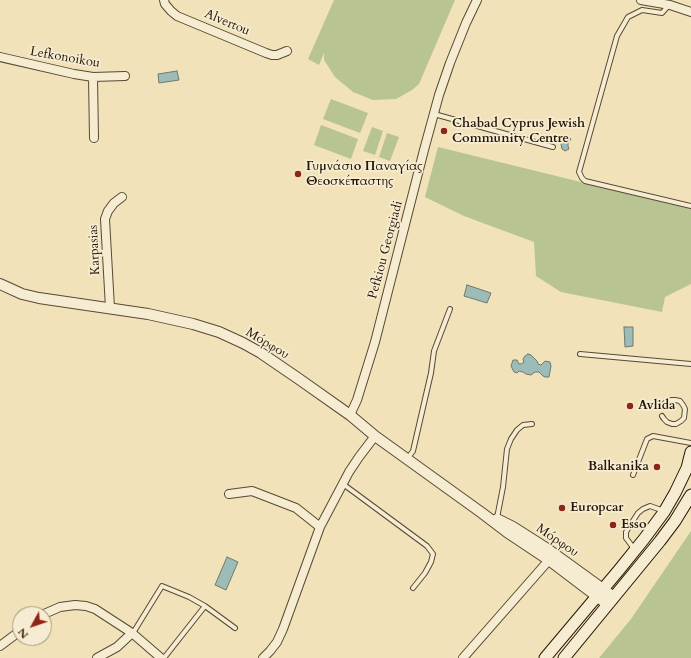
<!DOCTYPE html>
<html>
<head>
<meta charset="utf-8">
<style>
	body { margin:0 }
	#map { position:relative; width:691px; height:658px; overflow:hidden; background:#f1e2b9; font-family:Cardo,serif }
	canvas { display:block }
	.north { position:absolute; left:12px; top:606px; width:40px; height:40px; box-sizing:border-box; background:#f6ecd2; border:1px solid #a29680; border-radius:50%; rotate:230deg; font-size:11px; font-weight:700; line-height:16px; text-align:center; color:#251605 }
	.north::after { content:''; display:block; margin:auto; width:14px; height:18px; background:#8f2418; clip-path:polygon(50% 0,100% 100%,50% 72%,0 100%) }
</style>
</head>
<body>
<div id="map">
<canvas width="691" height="658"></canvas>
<div class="north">N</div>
</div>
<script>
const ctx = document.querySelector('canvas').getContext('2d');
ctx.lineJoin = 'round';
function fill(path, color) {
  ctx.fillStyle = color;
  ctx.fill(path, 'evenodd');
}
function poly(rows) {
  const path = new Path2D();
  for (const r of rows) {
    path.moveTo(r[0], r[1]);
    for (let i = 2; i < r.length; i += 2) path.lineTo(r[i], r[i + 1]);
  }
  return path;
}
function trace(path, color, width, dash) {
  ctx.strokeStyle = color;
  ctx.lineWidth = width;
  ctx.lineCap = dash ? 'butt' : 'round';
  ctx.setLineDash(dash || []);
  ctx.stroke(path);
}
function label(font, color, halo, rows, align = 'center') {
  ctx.font = font + ' Cardo,serif';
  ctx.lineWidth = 3.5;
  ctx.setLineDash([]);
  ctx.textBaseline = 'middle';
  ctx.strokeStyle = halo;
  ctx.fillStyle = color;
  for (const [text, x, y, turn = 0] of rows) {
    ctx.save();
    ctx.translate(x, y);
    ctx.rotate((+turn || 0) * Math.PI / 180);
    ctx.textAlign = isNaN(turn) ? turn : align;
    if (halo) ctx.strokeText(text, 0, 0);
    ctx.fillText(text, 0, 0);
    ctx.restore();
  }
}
fill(poly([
	[334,0,455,0,419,84,412,90,396,99,373,100,353,92,335,77,324,60,324,53,319,65,308,59],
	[331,99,368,113,360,133,323,119],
	[321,125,358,139,351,159,314,145],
	[372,127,383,131,375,155,363,151],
	[387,133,399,137,390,161,379,157],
	[438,147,691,209,691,284,665,297,662,312,561,292,536,276,534,242,464,216,425,197],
	[691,531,691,658,599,658,631,619]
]), '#b8c491');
const water = poly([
	[177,71,179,80,159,83,158,74,177,71],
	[563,137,568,137,571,139,568,143,568,146,569,149,565,151,562,149,561,144,563,137],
	[467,285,491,293,487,303,464,296,467,285],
	[624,327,633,327,633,346,625,347,624,327],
	[528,354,531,355,537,361,538,364,541,365,545,361,550,362,551,366,549,377,545,377,543,376,539,372,535,372,531,375,526,374,523,372,519,371,517,373,514,372,511,366,513,360,517,360,519,364,521,364,524,362,523,359,525,356,528,354],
	[227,557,238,562,226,590,215,585,227,557]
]);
fill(water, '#9dbcb8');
trace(water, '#6d7a70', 1);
const service = poly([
	[669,5,662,13,642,10,628,17,617,36,579,172,582,178,585,181,691,206],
	[434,114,553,147],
	[580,354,691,364],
	[662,416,664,419,667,422,672,424,676,424,681,421,684,418,685,409,683,405,680,401,675,400,671,400,666,402,663,405],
	[407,459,413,451,431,373,434,351,450,309],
	[633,475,647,439,653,436,691,443],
	[343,484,427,546,433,554,431,562,425,573,413,588],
	[497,518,503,487,507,449,511,439,517,430,523,425,532,424],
	[635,550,626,538,626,532,638,513,643,509,650,506,664,511],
	[133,633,162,586,189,597,205,606,235,628],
	[164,658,205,606]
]);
const minor = poly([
	[164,0,165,4,171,11,177,16,266,53,272,55,277,55,287,51],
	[641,0,670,5,691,12],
	[0,57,74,74,93,77,125,76],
	[93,77,94,138],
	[110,308,105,219,108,211,114,203,122,197],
	[350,415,357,400,375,342,424,150,439,95,450,63,466,23,477,0],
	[229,494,252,491,296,508,320,527],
	[44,614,60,607,75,605,86,606,95,609,132,633,161,658],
	[0,646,20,631],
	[97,658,117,647,132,633],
	[263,658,270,651,277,642,283,629,320,527,349,472,359,457,375,436],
	[463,658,549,560]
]);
const tertiary = poly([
	[0,284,22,294,39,298,148,314,193,324,219,332,243,343,261,353,299,379,350,415,375,436,407,459,482,513,507,532,549,560,607,604],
	[497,519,513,527,549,550,614,597]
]);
const secondary = poly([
	[545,658,619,570,644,539,664,512,675,493,687,468,691,452],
	[564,658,660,541,675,521,691,495]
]);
trace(service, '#584932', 6);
trace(minor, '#584932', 10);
trace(tertiary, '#584932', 12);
trace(secondary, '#251605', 13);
trace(service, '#f6ecd2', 4);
trace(minor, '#f6ecd2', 8);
trace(tertiary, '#f6ecd2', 10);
trace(secondary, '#f6ecd2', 11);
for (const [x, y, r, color] of [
	[444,131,4,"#8f2418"],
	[298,174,4,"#8f2418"],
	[630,406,4,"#8f2418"],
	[657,467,4,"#8f2418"],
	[562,508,4,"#8f2418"],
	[613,525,4,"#8f2418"]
]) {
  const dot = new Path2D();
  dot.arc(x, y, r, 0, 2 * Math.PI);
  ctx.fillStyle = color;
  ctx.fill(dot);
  trace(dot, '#f6ecd2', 1.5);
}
label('13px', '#251605', '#f6ecd2', [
	["Alvertou",227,23,23],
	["Lefkonoikou",65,58,10],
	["Karpasias",95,250,-93],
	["Pefkiou Georgiadi",386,250,-75],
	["Μόρφου",267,344,31],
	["Μόρφου",557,541,34]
]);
label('bold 13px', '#251605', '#f6ecd2', [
	["Chabad Cyprus Jewish",452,124],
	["Community Centre",452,139],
	["Γυμνάσιο Παναγίας",306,167],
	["Θεοσκέπαστης",306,182],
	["Avlida",638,406],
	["Balkanika",649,467,"right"],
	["Europcar",570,508],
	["Esso",621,525]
], 'left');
</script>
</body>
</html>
